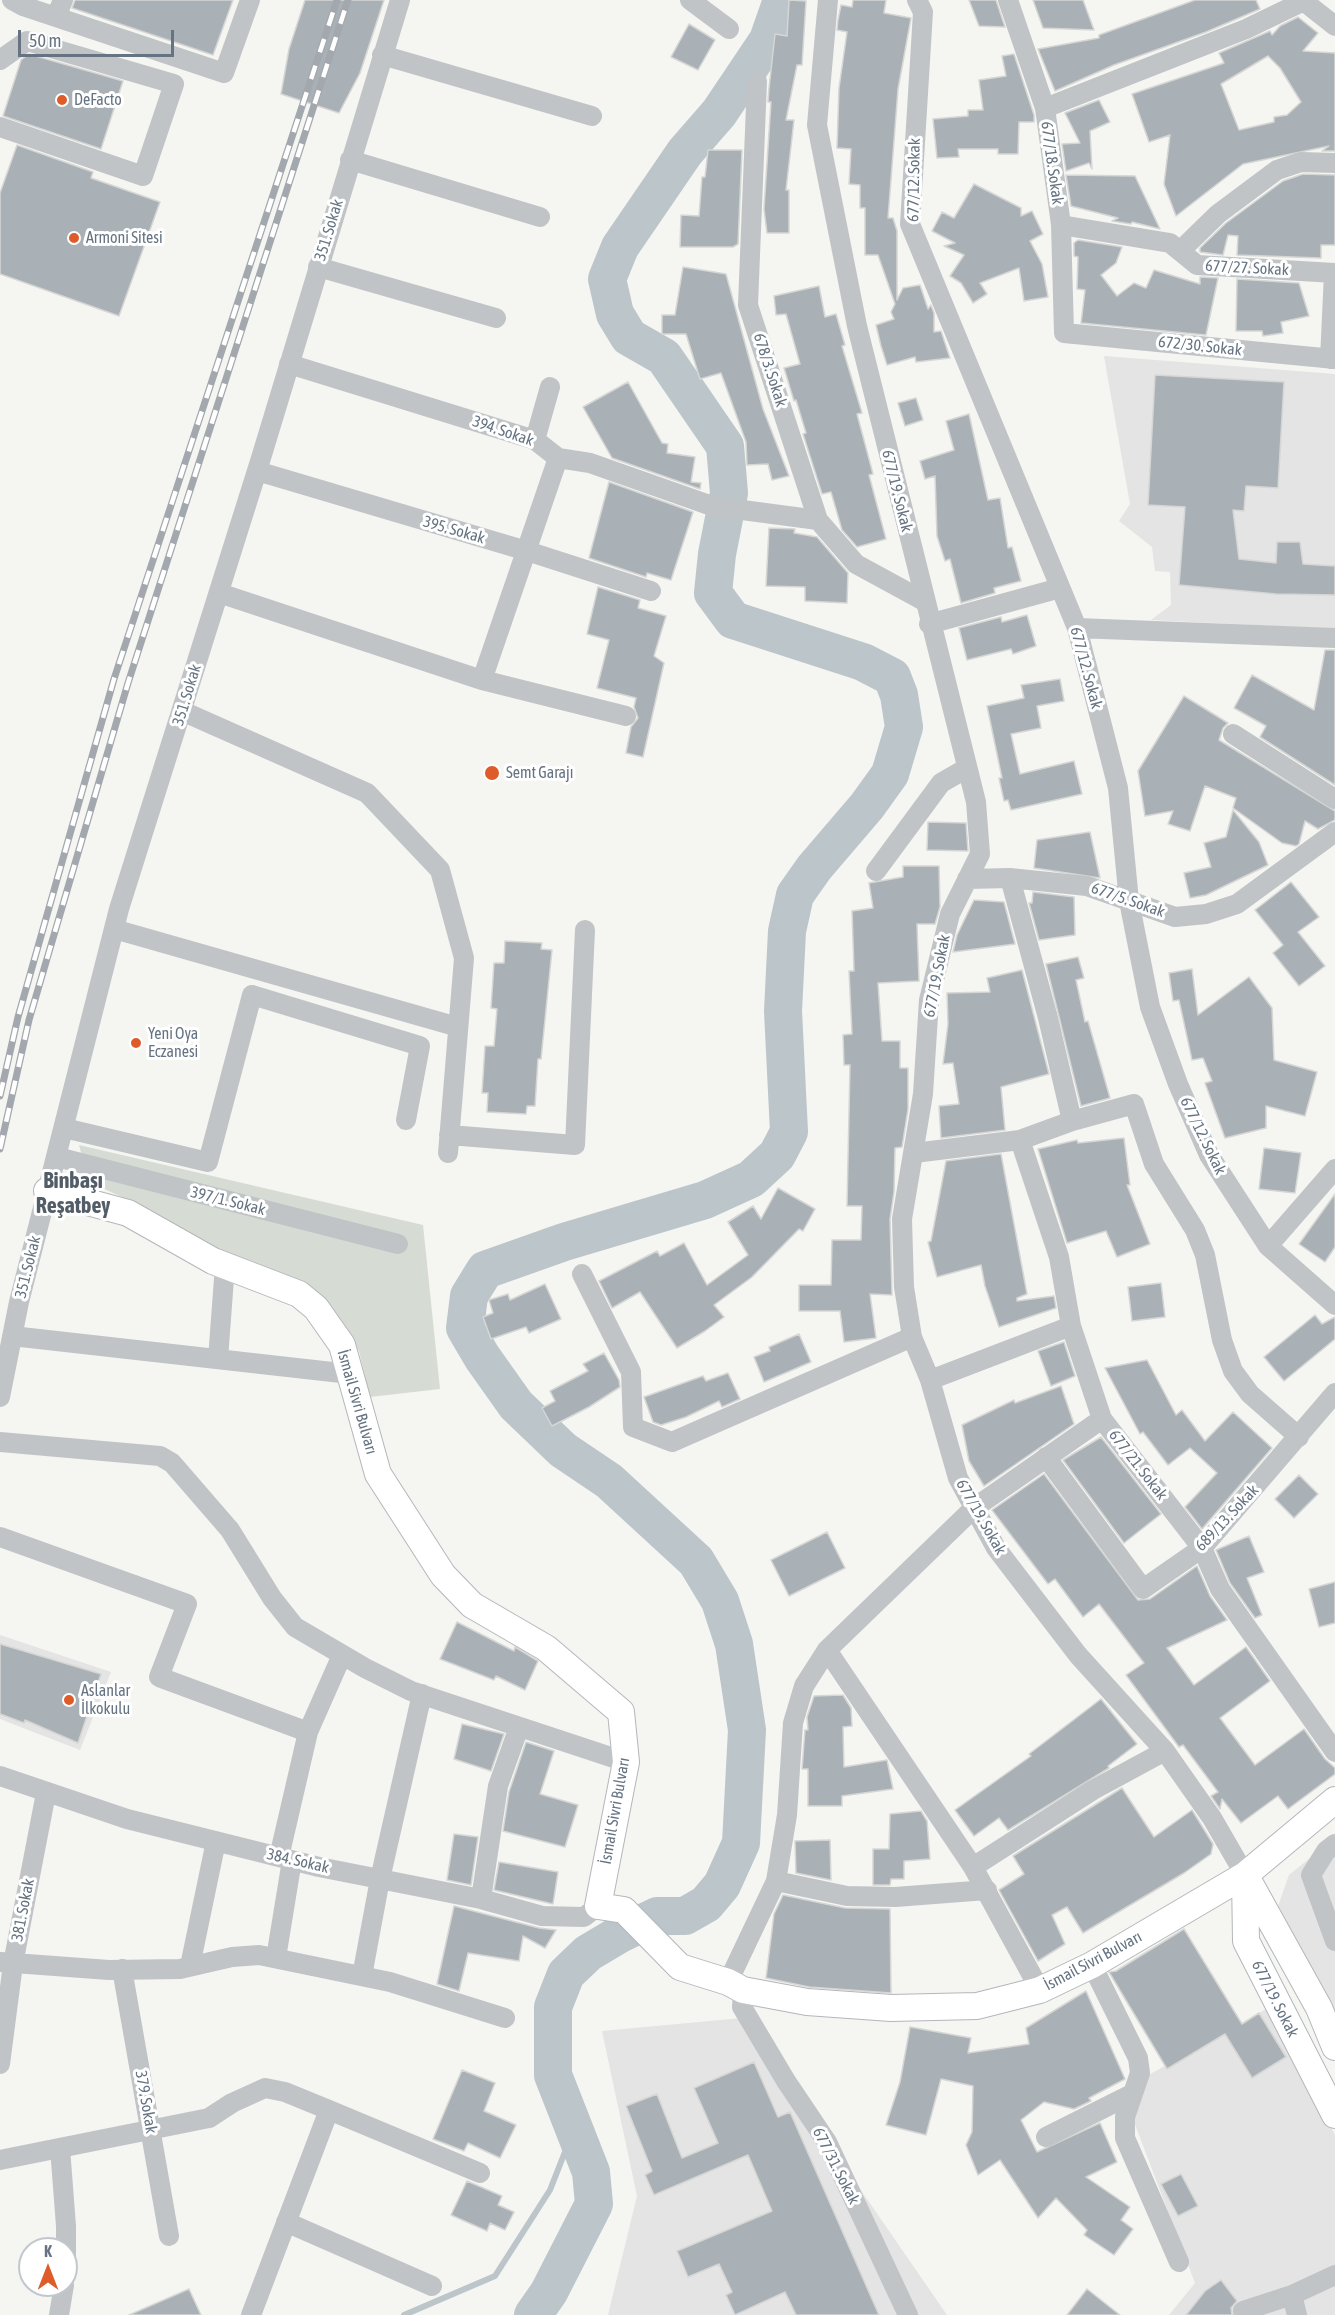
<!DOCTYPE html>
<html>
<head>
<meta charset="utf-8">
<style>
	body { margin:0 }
	#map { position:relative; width:1335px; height:2315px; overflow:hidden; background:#f5f5f2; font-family:"Asap Condensed",sans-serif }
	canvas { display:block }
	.north { position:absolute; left:18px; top:2237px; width:60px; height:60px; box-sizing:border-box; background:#fff; border:2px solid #c1c7cd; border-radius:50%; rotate:0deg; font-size:16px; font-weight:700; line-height:24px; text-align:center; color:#657382 }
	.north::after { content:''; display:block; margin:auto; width:21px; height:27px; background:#de5c29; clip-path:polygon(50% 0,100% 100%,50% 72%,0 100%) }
	.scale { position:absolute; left:18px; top:30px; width:156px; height:27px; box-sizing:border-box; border:3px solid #657382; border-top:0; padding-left:8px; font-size:18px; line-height:21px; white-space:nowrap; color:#657382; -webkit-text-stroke:4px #fff; paint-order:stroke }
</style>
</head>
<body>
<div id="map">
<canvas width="1335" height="2315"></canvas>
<div class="north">K</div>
<div class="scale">50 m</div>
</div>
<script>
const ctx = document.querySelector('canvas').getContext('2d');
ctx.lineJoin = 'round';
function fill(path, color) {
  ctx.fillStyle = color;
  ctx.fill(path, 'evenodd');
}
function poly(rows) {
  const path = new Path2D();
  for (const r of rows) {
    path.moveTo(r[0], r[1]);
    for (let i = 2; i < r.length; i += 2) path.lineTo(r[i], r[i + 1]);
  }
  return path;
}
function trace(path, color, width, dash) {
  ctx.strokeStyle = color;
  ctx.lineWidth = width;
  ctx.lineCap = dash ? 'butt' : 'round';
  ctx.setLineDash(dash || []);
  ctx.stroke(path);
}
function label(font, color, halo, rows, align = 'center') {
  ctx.font = font + ' "Asap Condensed",sans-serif';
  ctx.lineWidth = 6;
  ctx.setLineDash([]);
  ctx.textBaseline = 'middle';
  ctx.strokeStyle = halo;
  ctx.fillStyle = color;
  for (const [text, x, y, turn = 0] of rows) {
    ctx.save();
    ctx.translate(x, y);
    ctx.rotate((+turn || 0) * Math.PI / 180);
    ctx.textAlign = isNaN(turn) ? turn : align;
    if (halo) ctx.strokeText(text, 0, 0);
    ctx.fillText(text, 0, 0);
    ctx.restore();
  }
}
fill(poly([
	[1104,356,1335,374,1335,629,1151,620,1171,605,1170,572,1155,571,1152,547,1119,521,1130,504],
	[0,1635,111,1672,80,1750,0,1719],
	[1335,1838,1335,2030,1276,1912,1289,1875],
	[1268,2008,1335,2135,1335,2315,1169,2315,1195,2283,1122,2090],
	[742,2018,947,2315,608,2315,637,2196,602,2031]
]), '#e3e4e3');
fill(poly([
	[79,1145,423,1225,440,1389,370,1397,359,1351,303,1282,213,1251,146,1208,89,1182]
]), '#d6dcd3');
trace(poly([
	[404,2315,495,2276,550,2190,574,2129]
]), '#bbc5ca', 6);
trace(poly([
	[533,2315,549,2292,594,2204,591,2172,553,2075,553,2007,566,1974,588,1953,620,1934,657,1916,685,1916,706,1904,722,1885,741,1843,747,1730,734,1644,720,1601,696,1561,609,1481,563,1450,516,1405,482,1357,465,1328,469,1296,485,1270,564,1242,705,1200,751,1179,777,1155,789,1132,783,1011,787,931,795,895,814,868,867,806,890,774,904,727,899,695,892,677,863,662,733,620,713,593,717,554,729,493,725,446,664,357,629,337,615,314,607,279,620,247,685,152,719,113,768,40,782,0]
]), '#bbc5ca', 38);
const building = poly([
	[75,0,233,0,213,55,72,8,75,0],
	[305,0,384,0,360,73,339,113,281,94,289,49,305,0],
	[789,0,806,1,802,65,797,65,786,120,794,120,786,190,789,190,789,233,767,233,764,209,771,102,768,102,769,88,775,34,787,36,789,0],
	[853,0,886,0,884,13,911,18,898,89,888,218,893,218,897,231,897,300,903,288,920,285,928,309,931,305,934,313,934,332,941,331,950,358,916,362,915,357,887,365,881,346,876,325,894,319,891,312,895,304,878,255,865,255,865,208,860,208,860,185,849,184,851,149,837,148,839,88,847,32,837,30,838,20,841,5,852,7,853,0],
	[969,0,996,0,1005,27,979,26,969,0],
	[1033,0,1083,0,1094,30,1043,28,1033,0],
	[1195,0,1256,0,1260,9,1206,32,1114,65,1055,91,1038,49,1099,38,1099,35,1195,0],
	[1298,17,1318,33,1303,51,1335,53,1335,151,1322,151,1329,146,1243,164,1176,216,1164,184,1170,135,1149,142,1132,94,1224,63,1219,53,1270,31,1272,35,1280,26,1298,17],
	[1268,56,1280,68,1301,102,1287,115,1274,117,1274,122,1239,130,1221,84,1268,56],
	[689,24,715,40,698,70,671,57,689,24],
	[29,54,123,81,101,149,3,116,21,60,29,54],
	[1014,54,1034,115,1034,122,1019,122,1018,154,998,154,998,149,958,149,959,157,937,158,933,119,968,116,968,110,983,110,979,80,1006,76,1002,56,1014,54],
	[1099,100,1110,122,1090,131,1092,169,1089,163,1066,171,1062,144,1080,143,1065,113,1099,100],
	[17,145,93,172,91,178,160,202,119,316,0,274,0,193,17,145],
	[708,150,742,150,738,244,733,247,680,247,681,215,699,216,702,177,705,177,708,150],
	[1303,174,1335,175,1335,245,1321,245,1321,258,1237,255,1238,236,1228,235,1223,255,1200,252,1200,248,1226,223,1283,181,1303,174],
	[1066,175,1135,176,1160,229,1132,222,1131,224,1112,221,1118,218,1071,206,1066,175],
	[974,184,1021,208,1021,216,1032,211,1043,234,1030,241,1042,264,1048,297,1024,301,1019,268,980,283,987,294,973,303,961,283,950,276,964,255,944,246,955,243,932,231,942,212,954,218,974,184],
	[1078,240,1122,247,1116,263,1101,275,1117,296,1134,283,1146,288,1154,270,1200,284,1200,277,1218,278,1206,335,1081,323,1085,290,1077,289,1078,257,1074,256,1074,243,1078,240],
	[683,267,726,274,763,409,789,476,772,480,768,464,747,465,746,442,721,373,700,379,686,334,662,334,662,315,675,315,683,267],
	[1237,279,1299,283,1309,316,1281,322,1283,333,1263,336,1262,331,1236,331,1237,279],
	[819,286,825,317,836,314,845,345,842,346,862,413,857,414,873,474,869,475,886,539,857,547,842,530,831,492,822,494,803,434,806,433,796,400,794,401,784,368,800,364,786,314,776,315,774,296,819,286],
	[1155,375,1284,382,1278,488,1246,486,1244,511,1233,510,1239,559,1276,563,1277,542,1300,542,1303,564,1335,566,1335,595,1276,594,1179,585,1185,507,1148,505,1155,375],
	[628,382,662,443,668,444,667,453,695,457,691,482,701,483,700,489,612,458,583,407,628,382],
	[916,398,923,420,905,426,898,403,916,398],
	[969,414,988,500,1000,498,1008,548,1012,547,1021,581,994,588,995,593,961,603,950,559,945,561,937,536,935,476,925,479,920,461,954,450,946,421,969,414],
	[609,482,693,512,671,580,647,573,646,577,589,558,609,482],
	[769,528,795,529,794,533,817,537,848,573,847,603,805,601,805,587,766,586,769,528],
	[598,587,640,600,638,608,666,616,654,656,664,663,643,757,626,753,631,727,638,718,634,707,636,698,597,688,609,640,587,634,598,587],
	[1027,615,1036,646,1013,654,1011,649,967,660,959,628,1001,617,1002,622,1027,615],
	[1325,650,1335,650,1335,785,1260,737,1266,726,1234,708,1252,675,1314,710,1325,650],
	[1060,679,1064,701,1037,706,1041,728,1011,734,1020,774,1074,761,1082,794,1011,810,1008,800,1004,801,999,778,1002,778,987,706,1024,698,1021,685,1060,679],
	[1184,696,1228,723,1223,728,1219,740,1335,811,1335,820,1318,829,1305,821,1299,844,1296,846,1282,843,1233,808,1236,798,1205,786,1190,831,1168,824,1173,811,1145,816,1138,771,1184,696],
	[1233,810,1259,842,1268,865,1206,895,1190,898,1184,873,1211,867,1204,843,1226,837,1233,810],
	[928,822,966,823,968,851,927,850,928,822],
	[1090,832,1100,878,1034,868,1037,840,1090,832],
	[903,866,939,866,940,907,935,924,917,924,919,981,878,983,882,1041,900,1041,900,1068,908,1068,908,1109,902,1147,895,1148,894,1192,890,1219,892,1295,870,1294,876,1338,844,1342,840,1311,799,1311,799,1285,831,1285,832,1240,861,1240,862,1206,847,1206,850,1065,844,1065,843,1035,852,1034,849,971,854,971,852,911,873,908,869,883,903,877,903,866],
	[1291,882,1319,917,1298,932,1325,966,1299,986,1273,953,1283,945,1255,910,1291,882],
	[1033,892,1074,897,1075,935,1039,940,1029,903,1032,903,1033,892],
	[974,900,1004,902,1015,944,953,952,957,935,974,900],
	[505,941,542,943,541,949,552,950,541,1059,538,1059,535,1106,527,1106,526,1114,487,1112,488,1093,482,1093,485,1046,494,1046,497,1009,491,1008,494,963,504,963,505,941],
	[1078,957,1084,978,1076,980,1085,1022,1088,1021,1110,1098,1081,1106,1046,964,1078,957],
	[1192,969,1198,1015,1249,977,1272,1008,1274,1060,1317,1072,1305,1116,1266,1106,1266,1128,1225,1138,1205,1083,1212,1081,1203,1058,1192,1060,1179,1000,1173,1001,1169,973,1192,969],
	[1022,970,1049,1074,1001,1087,1005,1130,941,1138,939,1106,959,1104,953,1063,943,1064,948,1024,947,993,990,992,987,978,1022,970],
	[1124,1138,1130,1185,1127,1185,1150,1244,1117,1257,1106,1231,1067,1243,1038,1149,1077,1140,1078,1143,1124,1138],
	[1264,1148,1301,1153,1295,1193,1259,1189,1264,1148],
	[1001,1154,1027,1294,1017,1298,1017,1301,1054,1296,1056,1308,999,1327,985,1286,981,1265,937,1277,928,1242,931,1241,946,1161,1001,1154],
	[778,1188,815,1209,803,1231,799,1229,752,1277,714,1305,724,1317,705,1331,677,1348,640,1292,612,1308,599,1281,657,1251,660,1256,684,1243,707,1285,748,1255,728,1222,753,1206,761,1219,778,1188],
	[1335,1194,1335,1247,1325,1262,1299,1244,1335,1194],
	[1161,1283,1165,1317,1132,1321,1128,1287,1161,1283],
	[545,1284,561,1319,529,1333,526,1327,491,1339,483,1317,493,1313,489,1300,508,1294,510,1300,545,1284],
	[1315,1315,1322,1324,1335,1317,1335,1339,1284,1381,1264,1357,1315,1315],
	[799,1334,811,1362,764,1382,754,1357,770,1351,769,1347,799,1334],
	[1064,1342,1075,1376,1051,1386,1038,1351,1064,1342],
	[604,1353,619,1380,620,1387,589,1407,552,1426,542,1408,555,1401,550,1391,588,1371,583,1364,604,1353],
	[1147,1360,1176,1415,1182,1410,1205,1441,1233,1412,1272,1448,1202,1529,1185,1507,1217,1473,1190,1448,1168,1465,1143,1432,1140,1434,1105,1368,1147,1360],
	[728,1373,740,1399,722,1407,719,1401,686,1417,661,1425,653,1422,644,1397,703,1376,706,1381,728,1373],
	[1061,1386,1074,1424,984,1486,969,1461,962,1425,1014,1400,1015,1403,1061,1386],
	[1101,1437,1161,1514,1124,1543,1063,1460,1101,1437],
	[1044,1474,1138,1600,1150,1599,1197,1566,1210,1596,1227,1620,1167,1648,1194,1685,1246,1647,1270,1681,1220,1718,1255,1765,1304,1729,1325,1759,1335,1768,1335,1774,1288,1809,1278,1796,1241,1823,1222,1799,1220,1809,1211,1796,1218,1792,1183,1745,1179,1747,1126,1675,1144,1663,1099,1604,1083,1617,1055,1579,1048,1584,992,1510,1044,1474],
	[1299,1475,1318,1494,1294,1518,1275,1499,1299,1475],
	[827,1532,845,1568,789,1596,771,1560,827,1532],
	[1249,1536,1264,1572,1247,1578,1262,1615,1255,1618,1230,1583,1216,1550,1249,1536],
	[1335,1582,1335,1623,1319,1627,1309,1589,1335,1582],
	[457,1622,514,1651,515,1647,538,1661,525,1690,496,1676,494,1680,440,1659,457,1622],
	[0,1644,101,1674,78,1743,25,1720,24,1723,0,1714,0,1644],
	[843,1695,851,1708,852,1726,843,1727,844,1767,887,1760,893,1789,842,1796,842,1806,808,1806,808,1769,802,1769,805,1730,808,1730,807,1717,814,1696,843,1695],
	[1101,1699,1137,1744,1108,1766,1109,1768,1008,1830,999,1818,974,1836,955,1810,1031,1756,1029,1754,1101,1699],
	[462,1724,504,1734,491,1771,454,1759,462,1724],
	[526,1742,554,1751,540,1794,578,1805,565,1847,503,1831,509,1792,526,1742],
	[1122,1788,1154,1837,1192,1810,1213,1844,1211,1854,1184,1873,1083,1933,1067,1907,1052,1915,1065,1944,1038,1961,999,1890,1024,1874,1013,1856,1122,1788],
	[921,1811,927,1821,930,1859,904,1861,904,1879,891,1879,890,1885,873,1885,873,1849,889,1849,890,1814,921,1811],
	[454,1834,478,1837,471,1885,447,1880,454,1834],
	[830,1840,831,1880,796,1873,795,1841,830,1840],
	[499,1862,558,1872,553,1904,494,1890,499,1862],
	[783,1895,845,1908,890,1909,891,1993,809,1987,766,1978,774,1914,783,1895],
	[454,1906,539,1928,556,1930,545,1948,523,1936,519,1961,468,1953,459,1991,437,1984,454,1906],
	[1184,1929,1242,2024,1259,2013,1286,2057,1252,2078,1225,2034,1167,2069,1109,1972,1116,1971,1184,1929],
	[1086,1991,1125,2079,1089,2098,1091,2101,1074,2109,1044,2102,1021,2120,1037,2152,1100,2123,1117,2162,1086,2177,1130,2207,1121,2220,1133,2229,1114,2255,1084,2235,1087,2230,1056,2198,1038,2218,1000,2160,978,2175,966,2145,972,2132,973,2086,941,2079,926,2135,886,2125,900,2082,910,2027,971,2038,968,2053,1029,2044,1026,2028,1086,1991],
	[754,2062,778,2117,790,2112,879,2315,796,2315,785,2292,735,2315,726,2295,732,2292,719,2264,688,2277,677,2251,772,2211,748,2155,654,2195,645,2175,652,2171,626,2106,657,2094,682,2158,718,2143,694,2088,754,2062],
	[462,2070,495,2083,484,2111,516,2125,500,2158,468,2143,464,2151,433,2139,462,2070],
	[1181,2174,1198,2206,1178,2216,1161,2184,1181,2174],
	[467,2181,502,2196,498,2205,514,2212,505,2230,490,2223,487,2231,451,2215,467,2181],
	[1221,2280,1237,2301,1231,2308,1232,2315,1186,2315,1205,2291,1221,2280],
	[189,2289,201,2315,129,2315,189,2289],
	[1087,2289,1120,2315,1067,2315,1087,2289]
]);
fill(building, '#a9b1b6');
trace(building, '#d6d6d4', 1.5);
const major = poly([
	[47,1191,128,1213,213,1261,299,1294,316,1308,342,1345,378,1474,443,1575,472,1605,546,1648,621,1712,626,1762,598,1906,624,1910,680,1967,728,1982,743,1990,807,2002,891,2008,977,2006,1040,1990,1092,1965,1245,1875,1335,1800],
	[1245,1875,1246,1941,1335,2115],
	[1248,1880,1319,2008,1335,2047]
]);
trace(major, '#b3b7bb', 28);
trace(poly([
	[12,0,23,6,224,73,250,0],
	[690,0,729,29],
	[828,0,817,125,857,326,976,802,980,854,950,914,929,1000,923,1094,902,1219,904,1287,912,1337,930,1380,958,1478,996,1548,1078,1655,1165,1751,1212,1818,1245,1875],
	[917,0,923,12,910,224,1077,628,1118,788,1129,901,1150,1007,1178,1084,1209,1155,1268,1246,1335,1305],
	[1008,0,1045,108,1061,225,1064,333,1335,359],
	[1302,0,1335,26],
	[56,17,63,0],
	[382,55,592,116],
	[0,60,27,41,174,84,143,176,0,127],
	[757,81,748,305,818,520,856,564,924,601],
	[1045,108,1246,29,1306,0],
	[350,160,540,217],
	[1061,225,1170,243,1197,265,1335,273],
	[1180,251,1218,214,1277,170,1301,162,1335,163],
	[318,267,496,318],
	[1330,359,1334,273],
	[289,364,535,440,558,458,590,463,712,506,818,520],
	[535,440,550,387],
	[257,471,527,551,651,591],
	[219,593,482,680,558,458],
	[929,624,1060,588],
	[1077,628,1335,638],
	[482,680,626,716],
	[182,711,367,793,440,870,464,958,448,1153],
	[1233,734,1335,799],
	[876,871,941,783,967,768],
	[1010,878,1048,1018,1072,1121],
	[967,879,1010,878,1087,886,1175,917,1206,914,1237,904,1335,832],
	[114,929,458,1027],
	[64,1128,208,1162,252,995,420,1046,406,1120],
	[449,1135,575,1145,585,930],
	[1020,1140,1059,1257,1071,1326,1102,1419,1202,1548,1220,1589,1335,1752],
	[914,1153,1020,1140,1072,1121,1134,1104,1154,1164,1195,1230,1205,1255,1222,1340,1233,1371,1250,1394,1299,1437],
	[57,1157,398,1244],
	[1268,1246,1335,1169],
	[582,1274,631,1372,633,1427,672,1442,912,1337],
	[12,1336,350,1374],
	[218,1359,225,1265],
	[930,1380,1071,1326],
	[0,1397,19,1302,119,909,261,458,400,0],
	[0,1442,160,1456,172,1463,230,1530,272,1598,295,1627,365,1668,411,1691,626,1762],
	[1046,1457,1143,1589,1202,1548,1335,1393],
	[0,1537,187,1604,159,1677,308,1732],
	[827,1650,973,1867,1040,1990],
	[0,1776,127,1819,319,1867,481,1899,542,1916,584,1917,598,1906],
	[1335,1844,1326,1851,1311,1875,1335,1941],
	[279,1857,308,1732,342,1655],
	[973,1867,1093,1790,1165,1751],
	[776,1881,847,1896,895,1897,987,1890],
	[481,1899,498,1786,519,1727],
	[276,1958,292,1860],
	[0,1962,109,1970,180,1969,232,1957,259,1955,390,1982,505,2018],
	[1092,1965,1138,2058,1140,2073,1125,2117,1125,2138,1179,2262],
	[190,1966,216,1841],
	[122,1969,169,2236],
	[362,1976,380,1879,422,1694],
	[728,1982,776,1881,787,1815,793,1723,804,1686,827,1650,974,1508,1102,1419],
	[743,1990,742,2007,786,2081,827,2142,908,2315],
	[0,2064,13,1964,46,1793],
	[1046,2137,1132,2094],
	[60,2148,66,2226,66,2274],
	[0,2160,209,2118,232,2103,265,2088,285,2092,329,2110,480,2173],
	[286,2222,432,2286],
	[1243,2311,1292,2295],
	[59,2315,64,2285],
	[251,2315,329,2110],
	[1297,2315,1292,2295,1335,2275]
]), '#c0c4c7', 20);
trace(major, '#fff', 26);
const rail = poly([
	[0,1096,18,1017,114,679,337,0],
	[0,1149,29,1020,128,683,348,0]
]);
trace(rail, '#a3a8ae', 7);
trace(rail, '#fff', 4.5, [14]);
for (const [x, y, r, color] of [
	[62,100,6,"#de5c29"],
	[74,238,6,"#de5c29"],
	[492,773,8,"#de5c29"],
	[136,1043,6,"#de5c29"],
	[69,1700,6,"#de5c29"]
]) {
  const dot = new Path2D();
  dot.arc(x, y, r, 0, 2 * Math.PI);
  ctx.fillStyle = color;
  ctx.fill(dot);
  trace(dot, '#fff', 2);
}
label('16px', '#657382', '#fff', [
	["DeFacto",74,100],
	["Armoni Sitesi",86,238],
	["Semt Garajı",506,773],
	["Yeni Oya",148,1034],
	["Eczanesi",148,1052],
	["Aslanlar",81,1691],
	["İlkokulu",81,1709]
], 'left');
label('16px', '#657382', '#fff', [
	["677/18. Sokak",1052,163,82],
	["677/12. Sokak",914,180,-89],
	["351. Sokak",329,230,-73],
	["677/27. Sokak",1247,268,3],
	["672/30. Sokak",1200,346,6],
	["678/3. Sokak",770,370,72],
	["394. Sokak",503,431,19],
	["677/19. Sokak",897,491,76],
	["395. Sokak",454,530,16],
	["677/12. Sokak",1086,668,75],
	["351. Sokak",187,695,-73],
	["677/5. Sokak",1128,900,19],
	["677/19. Sokak",937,976,-79],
	["677/12. Sokak",1203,1136,64],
	["397/1. Sokak",228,1201,14],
	["351. Sokak",28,1267,-76],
	["İsmail Sivri Bulvarı",357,1402,74],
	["677/21. Sokak",1138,1465,52],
	["677/19. Sokak",981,1517,60],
	["689/13. Sokak",1227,1518,-47],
	["İsmail Sivri Bulvarı",615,1811,-80],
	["384. Sokak",298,1861,13],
	["381. Sokak",23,1910,-79],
	["İsmail Sivri Bulvarı",1093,1961,-28],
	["677/19. Sokak",1275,1999,63],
	["379. Sokak",146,2102,80],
	["677/31. Sokak",836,2166,63]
]);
label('bold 22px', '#535d67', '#fff', [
	["Binbaşı",73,1181],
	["Reşatbey",73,1206]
]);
</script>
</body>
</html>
